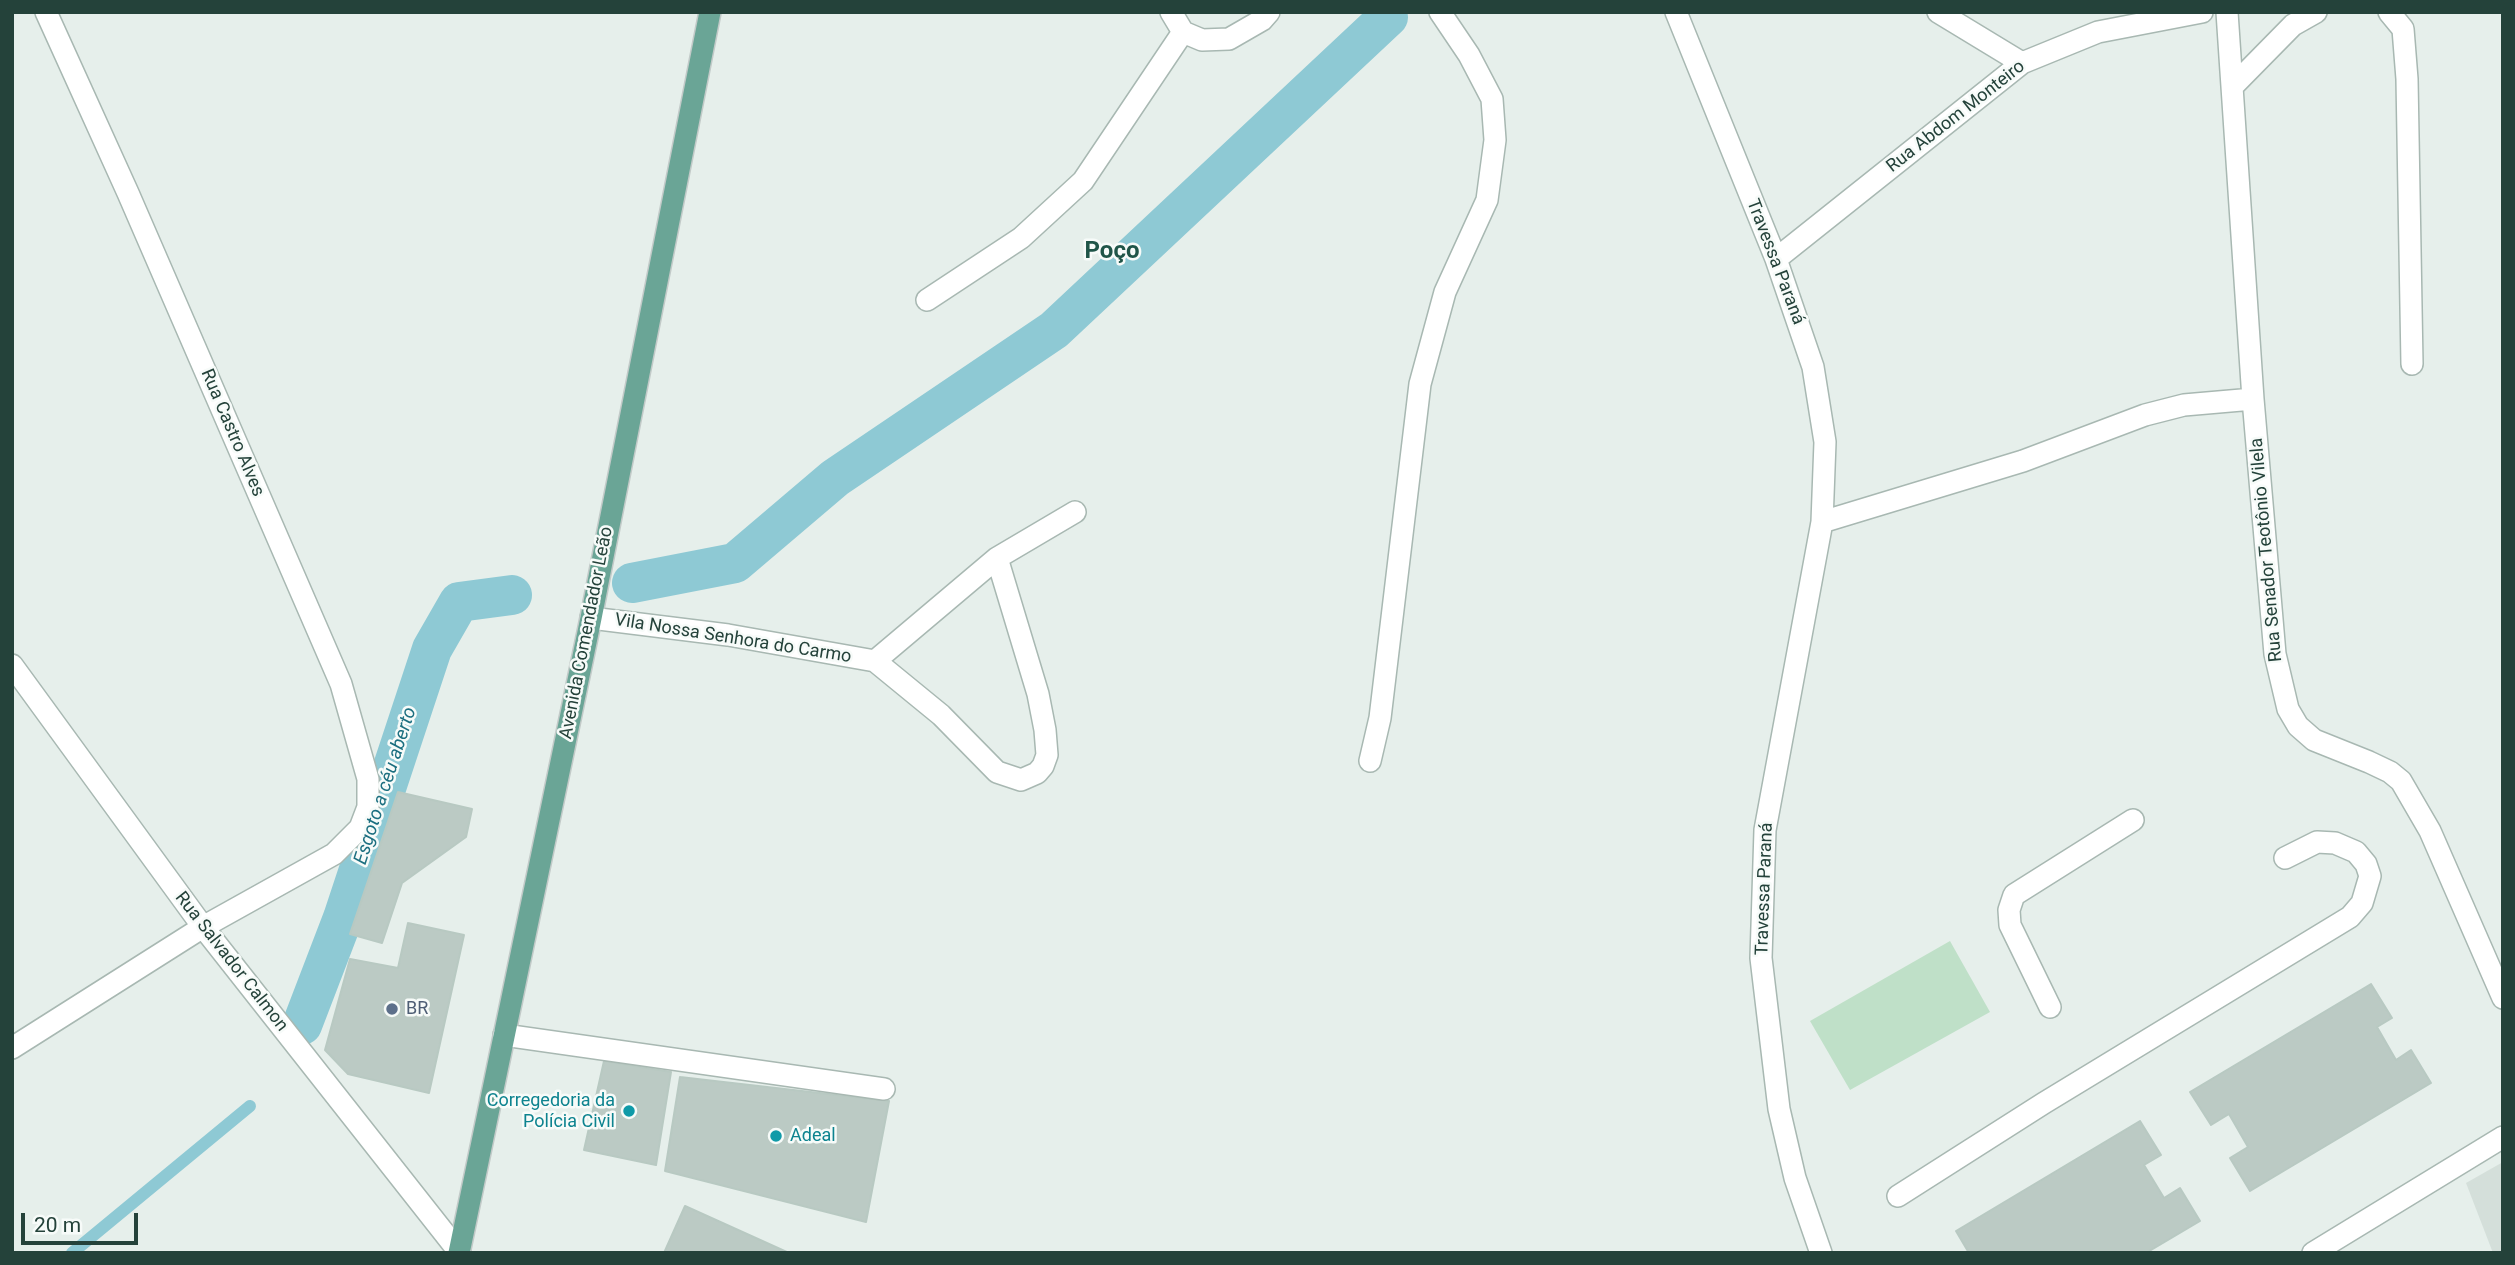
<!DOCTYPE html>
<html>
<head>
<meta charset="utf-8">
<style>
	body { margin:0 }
	#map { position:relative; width:2515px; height:1265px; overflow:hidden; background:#e6efeb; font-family:Roboto,sans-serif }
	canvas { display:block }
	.frame { position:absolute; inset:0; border:14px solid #24423a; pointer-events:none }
	.scale { position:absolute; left:21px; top:1213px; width:117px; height:32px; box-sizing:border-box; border:4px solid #24423a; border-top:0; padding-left:9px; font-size:21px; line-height:24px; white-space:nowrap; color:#24423a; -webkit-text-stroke:5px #f7fbf9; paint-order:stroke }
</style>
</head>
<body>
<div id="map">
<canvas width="2515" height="1265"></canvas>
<div class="frame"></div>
<div class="scale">20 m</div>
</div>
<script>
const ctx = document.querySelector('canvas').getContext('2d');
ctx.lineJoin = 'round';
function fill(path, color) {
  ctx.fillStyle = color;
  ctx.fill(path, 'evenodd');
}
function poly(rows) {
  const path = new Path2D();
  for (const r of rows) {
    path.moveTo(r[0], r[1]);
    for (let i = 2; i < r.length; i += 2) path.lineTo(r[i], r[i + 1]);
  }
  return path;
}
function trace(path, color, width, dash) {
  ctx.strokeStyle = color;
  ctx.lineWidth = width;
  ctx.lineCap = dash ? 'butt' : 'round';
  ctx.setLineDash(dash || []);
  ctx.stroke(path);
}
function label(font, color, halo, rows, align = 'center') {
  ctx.font = font + ' Roboto,sans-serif';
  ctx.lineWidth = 5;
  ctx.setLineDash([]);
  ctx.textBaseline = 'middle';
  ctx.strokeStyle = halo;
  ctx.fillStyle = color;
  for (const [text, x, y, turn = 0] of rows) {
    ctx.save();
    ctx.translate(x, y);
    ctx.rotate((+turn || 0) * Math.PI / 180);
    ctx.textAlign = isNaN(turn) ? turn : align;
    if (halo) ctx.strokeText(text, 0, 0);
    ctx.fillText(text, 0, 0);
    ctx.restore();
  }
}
fill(poly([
	[2503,1162,2503,1253,2493,1253,2466,1183]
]), '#d4dfda');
fill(poly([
	[1950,941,1990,1012,1850,1090,1810,1021]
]), '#bfe0c8');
trace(poly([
	[72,1253,250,1106]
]), '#8ec9d4', 12);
trace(poly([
	[632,583,735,563,835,478,1054,330,1388,17],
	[302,1025,343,918,432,649,459,602,512,595]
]), '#8ec9d4', 40);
const building = poly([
	[398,792,472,809,466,837,402,883,382,943,350,934,398,792],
	[408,923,464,935,429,1093,348,1074,325,1050,350,959,398,968,408,923],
	[2371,984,2392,1018,2377,1027,2396,1060,2411,1050,2431,1083,2250,1191,2230,1158,2248,1147,2229,1114,2211,1125,2190,1092,2371,984],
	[604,1061,671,1072,656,1165,584,1150,604,1061],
	[680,1077,889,1101,866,1222,665,1171,680,1077],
	[2140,1121,2161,1155,2144,1165,2164,1198,2180,1188,2200,1221,2146,1253,1969,1253,1956,1231,2140,1121],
	[685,1206,789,1253,664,1253,685,1206]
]);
fill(building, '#bbcac4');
trace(building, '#b8c9c2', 2);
const minor = poly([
	[1171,12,1183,32,1202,40,1229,39,1262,20,1269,12],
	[1676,12,1776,259,1813,367,1825,442,1822,522,1765,830,1761,958,1779,1109,1795,1178,1821,1253],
	[1938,12,2022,63],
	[2227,12,2253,399,2275,654,2288,709,2298,726,2314,740,2369,762,2390,772,2401,781,2430,831,2503,998],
	[2389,12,2403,29,2407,79,2412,364],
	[2232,87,2293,25,2316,12],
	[1776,259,2022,63,2098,32,2202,12],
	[927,300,1021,238,1083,181,1183,32],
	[1822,522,2023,461,2145,415,2184,405,2253,399],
	[591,618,728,635,875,661,941,715,997,772,1021,780,1037,773,1043,766,1047,755,1045,730,1038,694,997,558],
	[875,661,997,558,1075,512],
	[12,665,203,927,460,1253],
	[1370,761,1380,718,1420,384,1445,292,1487,200,1495,140,1492,99,1469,55,1440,12],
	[2050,1007,2010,925,2009,910,2014,895,2133,820],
	[504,1035,884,1089],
	[12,1048,203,927,334,854,360,828,368,807,368,779,341,684,128,193,46,12],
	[1898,1196,2044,1103,2350,917,2362,903,2370,876,2366,864,2356,852,2335,843,2317,842,2285,858],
	[2313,1253,2503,1137]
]);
const major = poly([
	[459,1253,591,618,710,12]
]);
trace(minor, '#a8b8b2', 24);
trace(major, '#c2cac8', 24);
trace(minor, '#fff', 21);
trace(major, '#6aa596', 21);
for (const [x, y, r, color] of [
	[392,1009,7,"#5c6f8a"],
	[629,1111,7,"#0f9aa8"],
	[776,1136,7,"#0f9aa8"]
]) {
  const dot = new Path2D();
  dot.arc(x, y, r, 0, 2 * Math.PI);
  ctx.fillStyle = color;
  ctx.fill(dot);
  trace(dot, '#f7fbf9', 2.5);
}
label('18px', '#24423a', '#f7fbf9', [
	["Rua Abdom Monteiro",1956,117,-38],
	["Travessa Paraná",1775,262,69],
	["Rua Castro Alves",232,433,67],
	["Rua Senador Teotônio Vilela",2267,550,-95],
	["Avenida Comendador Leão",587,633,-79],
	["Vila Nossa Senhora do Carmo",733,639,9],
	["Travessa Paraná",1765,889,-88],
	["Rua Salvador Calmon",231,962,52]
]);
label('18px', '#4e5e75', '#f7fbf9', [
	["BR",406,1009]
], 'left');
label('18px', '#0d838f', '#f7fbf9', [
	["Corregedoria da",615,1101],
	["Polícia Civil",615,1122],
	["Adeal",790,1136,"left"]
], 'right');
label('italic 19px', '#1c6f80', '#f7fbf9', [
	["Esgoto a céu aberto",386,786,-72]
]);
label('bold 24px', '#1f5548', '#f7fbf9', [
	["Poço",1112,252]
]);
</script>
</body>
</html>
